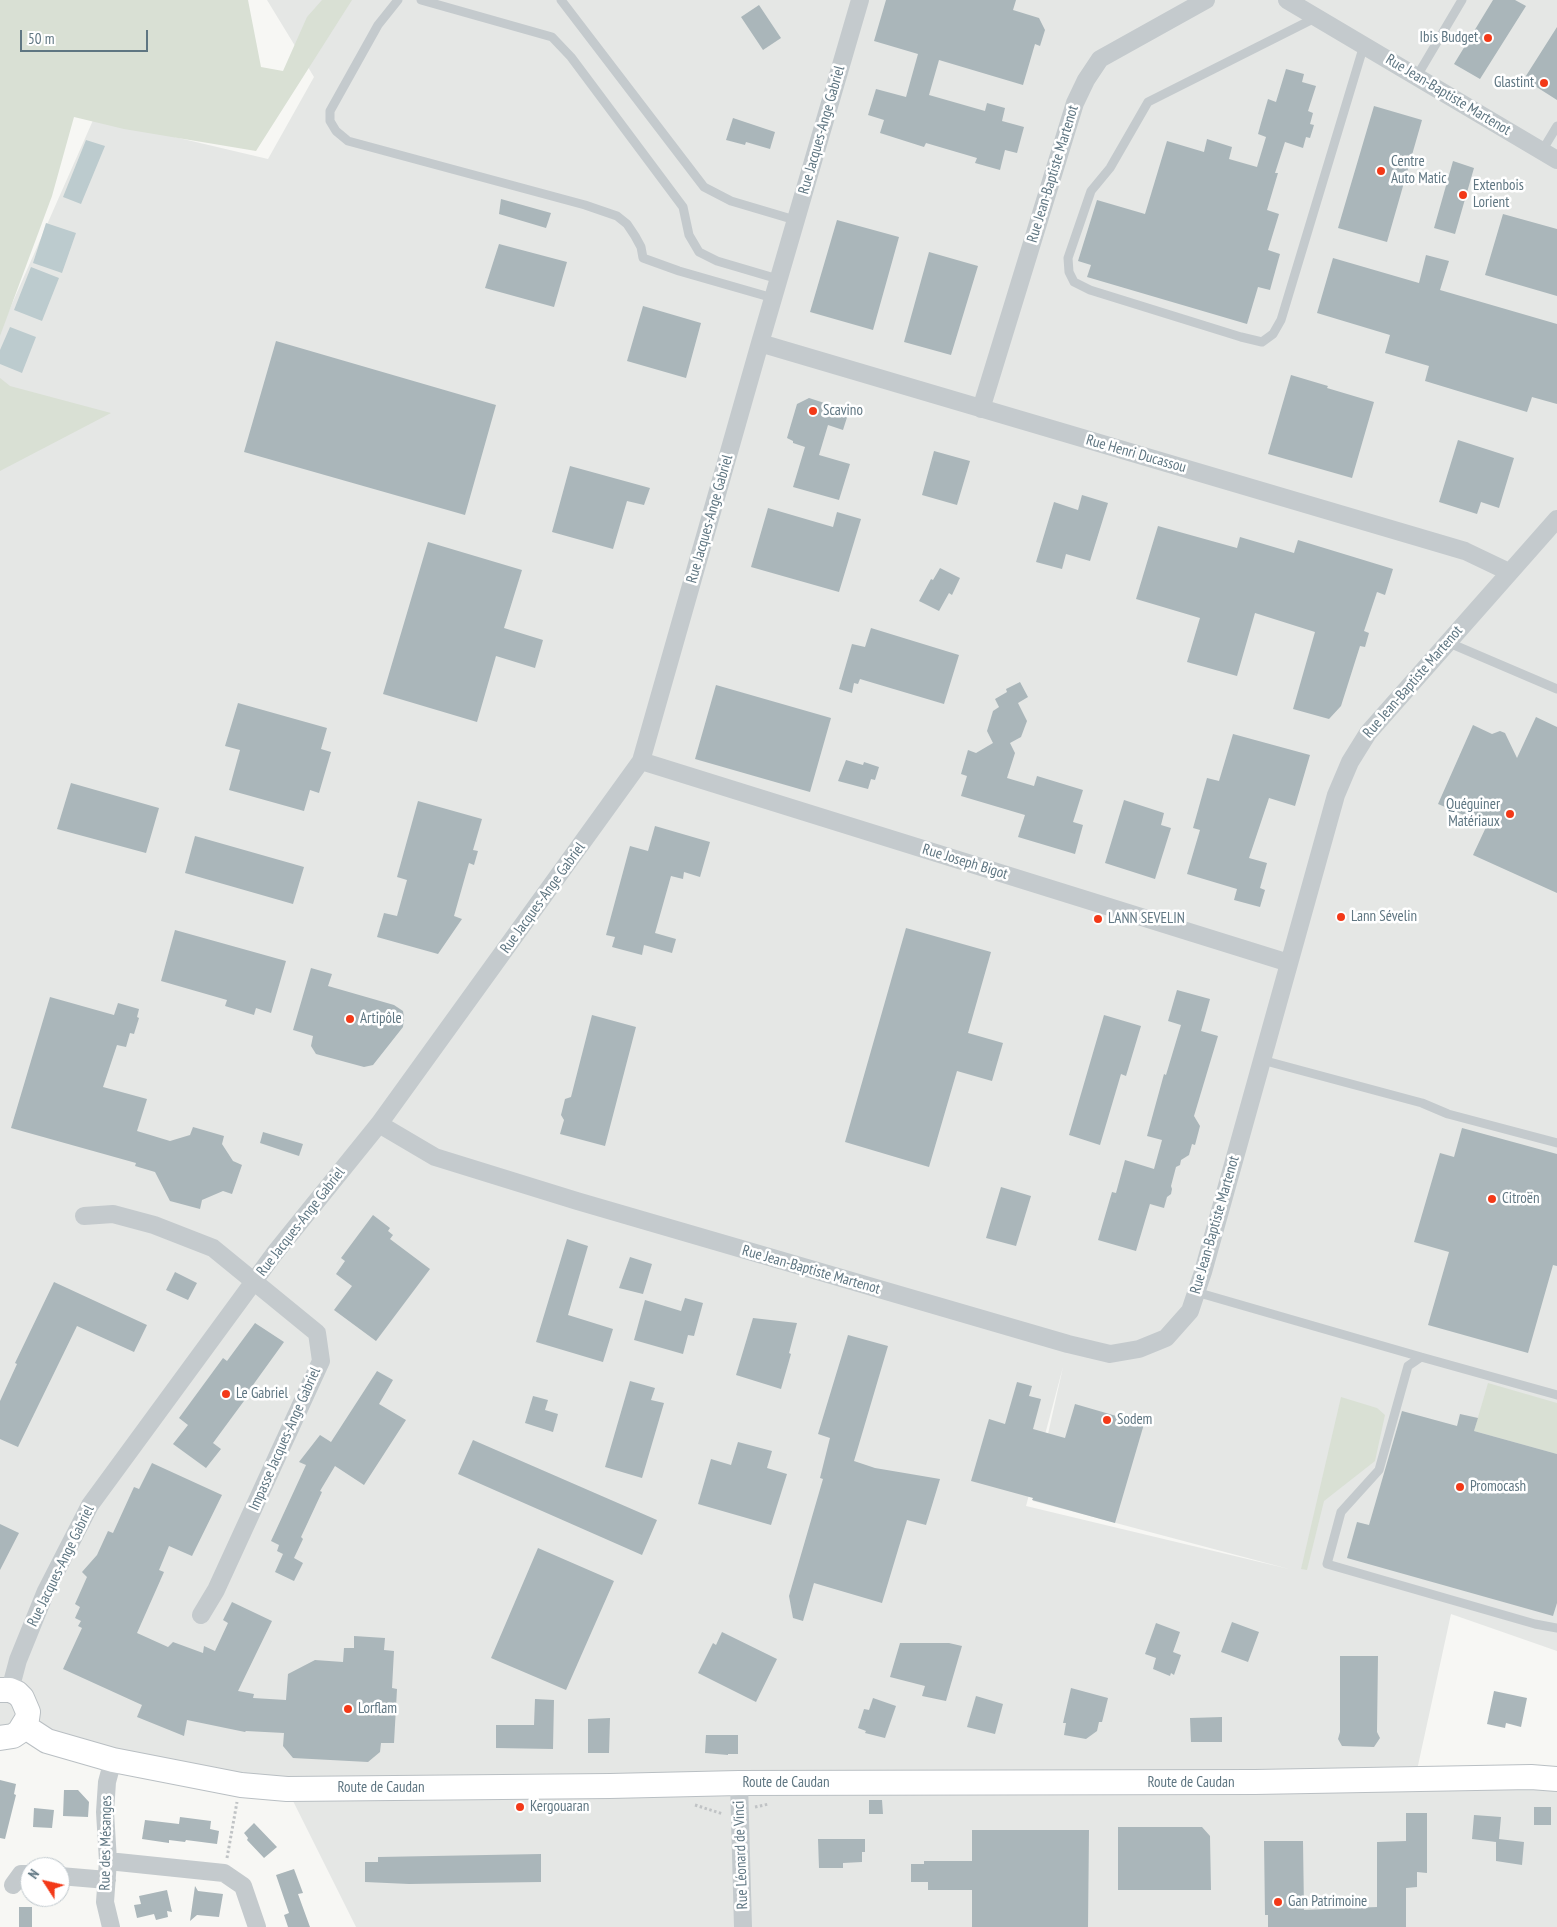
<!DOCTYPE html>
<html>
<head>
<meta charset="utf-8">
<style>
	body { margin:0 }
	#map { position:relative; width:1557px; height:1927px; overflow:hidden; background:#f7f7f4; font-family:"PT Sans Narrow",sans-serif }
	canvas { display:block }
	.north { position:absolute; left:20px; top:1857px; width:50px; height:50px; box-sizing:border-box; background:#fff; border:1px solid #bfc8cd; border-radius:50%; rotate:305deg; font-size:14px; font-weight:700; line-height:20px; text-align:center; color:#5f7682 }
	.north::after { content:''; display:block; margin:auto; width:18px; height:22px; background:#f33918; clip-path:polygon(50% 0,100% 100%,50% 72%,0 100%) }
	.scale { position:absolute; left:20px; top:30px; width:128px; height:22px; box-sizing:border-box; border:2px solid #5f7682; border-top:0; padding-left:6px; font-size:15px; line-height:18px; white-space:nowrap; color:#5f7682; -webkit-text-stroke:4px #fff; paint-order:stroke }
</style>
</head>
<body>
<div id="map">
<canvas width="1557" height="1927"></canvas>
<div class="north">N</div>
<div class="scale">50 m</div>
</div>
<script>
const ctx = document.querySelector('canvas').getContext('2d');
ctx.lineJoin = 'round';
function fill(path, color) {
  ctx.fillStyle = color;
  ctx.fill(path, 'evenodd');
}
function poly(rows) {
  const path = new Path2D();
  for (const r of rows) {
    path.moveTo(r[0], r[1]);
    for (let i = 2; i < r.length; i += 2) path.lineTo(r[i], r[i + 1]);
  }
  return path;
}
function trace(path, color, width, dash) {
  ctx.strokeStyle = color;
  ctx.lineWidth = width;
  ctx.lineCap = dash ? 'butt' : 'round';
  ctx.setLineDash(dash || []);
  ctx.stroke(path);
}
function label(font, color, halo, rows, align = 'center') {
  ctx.font = font + ' "PT Sans Narrow",sans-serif';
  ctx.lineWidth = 5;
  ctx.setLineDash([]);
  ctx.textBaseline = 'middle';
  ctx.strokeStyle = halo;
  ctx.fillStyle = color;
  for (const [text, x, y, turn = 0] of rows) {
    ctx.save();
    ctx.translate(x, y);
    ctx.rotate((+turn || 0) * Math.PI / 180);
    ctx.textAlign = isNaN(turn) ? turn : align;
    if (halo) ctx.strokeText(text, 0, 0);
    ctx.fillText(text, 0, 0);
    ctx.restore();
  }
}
fill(poly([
	[267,0,1557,0,1557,1651,1451,1614,1417,1770,1557,1781,1557,1927,356,1927,287,1789,47,1741,0,1743,0,331,94,118,268,159,314,77],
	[1063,1367,1033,1501,1289,1569,1026,1506]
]), '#e5e7e5');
fill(poly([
	[0,0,248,0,261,67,283,71,307,17,322,0,352,0,256,151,124,129,74,117,52,196,0,336],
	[0,378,10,386,111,413,0,471],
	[1488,1383,1557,1403,1557,1454,1474,1431],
	[1341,1397,1377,1408,1385,1415,1375,1461,1324,1501,1307,1570,1301,1569]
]), '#d9e0d4');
fill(poly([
	[86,140,105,146,81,204,63,197],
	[46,223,76,233,62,273,33,263],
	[31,267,59,278,42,321,14,310],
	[10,327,36,337,22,373,0,364,0,350]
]), '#bccbce');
fill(poly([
	[886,0,1016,0,1013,10,1039,18,1045,30,1040,46,1035,44,1023,85,939,60,929,95,985,111,987,103,1005,108,1002,121,1024,127,1017,153,1005,150,1000,170,975,163,977,158,926,143,924,147,880,133,884,120,868,115,876,89,906,97,918,54,874,41],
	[1493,0,1515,0,1526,6,1480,79,1454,64],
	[759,5,781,38,763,50,741,17],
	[1557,27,1557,100,1524,79],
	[1286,69,1304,74,1302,82,1316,86,1308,111,1313,113,1310,124,1314,125,1310,138,1306,137,1303,148,1285,142,1275,173,1278,173,1267,210,1279,214,1268,250,1280,254,1270,290,1258,287,1247,324,1087,277,1091,265,1078,261,1097,200,1145,214,1167,141,1204,152,1207,139,1232,147,1229,159,1257,167,1266,137,1258,134,1261,123,1268,99,1276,102],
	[1374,106,1422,120,1387,242,1338,228],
	[733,118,775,132,770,149,746,142,745,145,726,140],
	[1453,161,1474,168,1455,234,1434,228],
	[501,199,551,213,546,228,499,214],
	[1503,214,1557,229,1557,296,1485,275],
	[837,220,899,237,873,330,810,312],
	[499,244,567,262,554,307,485,288],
	[929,252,978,266,951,355,904,342],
	[1426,255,1449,261,1440,290,1557,324,1557,404,1532,397,1527,412,1425,381,1429,366,1385,353,1390,335,1317,313,1333,258,1419,283],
	[643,306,701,323,686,378,627,361],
	[276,341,496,405,465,515,244,452],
	[1291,375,1328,386,1327,388,1374,402,1352,478,1268,454],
	[809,398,849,411,843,430,828,425,819,455,850,464,839,500,793,487,805,447,793,443,793,441,787,438,797,404],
	[1458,440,1514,458,1499,508,1481,502,1477,514,1439,502],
	[934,451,970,461,957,505,922,495],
	[570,466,650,488,644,505,627,501,613,549,552,532],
	[1082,495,1108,503,1090,561,1066,554,1062,569,1036,562,1054,502,1078,510],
	[768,508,833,527,837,512,861,519,839,592,751,567],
	[1158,526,1237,548,1240,537,1294,553,1298,540,1393,569,1385,595,1377,592,1364,631,1369,633,1365,647,1360,646,1341,706,1329,719,1293,709,1315,632,1255,613,1237,676,1187,662,1200,618,1136,599],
	[428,542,522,570,504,628,543,640,535,668,496,656,477,722,383,694],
	[940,568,960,578,952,595,949,593,939,611,919,601,931,579,933,580],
	[871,628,959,655,944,704,860,679,858,684,854,683,852,693,839,689,852,644,865,647],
	[1020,682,1028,697,1018,703,1027,721,1021,737,1010,743,1015,753,1007,778,1034,786,1037,776,1083,790,1073,822,1083,825,1075,854,1018,837,1025,815,961,796,967,776,961,774,968,750,976,753,993,743,987,731,993,711,999,707,995,699,1007,692,1006,689],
	[716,685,831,718,810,792,695,759],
	[238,703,327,728,321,749,331,752,319,793,310,790,304,811,229,790,240,750,225,746],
	[1536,717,1557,727,1557,893,1473,855,1487,825,1438,804,1473,725,1492,734,1500,731,1505,733,1517,758],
	[1233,734,1310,755,1295,806,1269,798,1249,858,1267,863,1260,888,1265,890,1260,907,1234,900,1237,889,1187,874,1200,830,1193,828,1207,778,1219,781],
	[846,760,863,765,864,762,879,767,875,780,871,779,868,789,838,781],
	[71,783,159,808,146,853,57,829],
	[1124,800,1164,813,1161,825,1171,828,1155,879,1105,863],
	[418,801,482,819,473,850,478,851,474,865,469,863,454,916,462,919,438,954,377,937,384,913,397,916,407,880,397,877],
	[655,826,710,842,700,877,684,872,683,879,671,876,655,933,676,939,672,953,644,945,642,955,612,947,615,937,606,935,630,846,648,851],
	[195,836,304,867,293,904,185,873],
	[906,928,991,952,968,1033,1003,1043,992,1081,957,1071,929,1167,845,1142],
	[175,930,286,961,271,1013,256,1008,254,1015,225,1006,227,1000,161,981],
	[311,968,332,974,328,986,394,1005,403,1011,404,1017,403,1027,373,1065,364,1067,316,1054,311,1046,313,1036,293,1030],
	[1177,990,1210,999,1201,1031,1218,1036,1194,1116,1200,1126,1195,1145,1192,1144,1189,1155,1181,1160,1180,1165,1176,1167,1171,1186,1172,1189,1171,1194,1167,1197,1164,1208,1150,1204,1136,1251,1098,1240,1112,1192,1116,1193,1125,1160,1154,1169,1162,1140,1147,1136,1164,1074,1166,1075,1181,1025,1168,1021],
	[50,997,114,1015,118,1003,139,1009,137,1017,139,1018,134,1034,130,1033,126,1047,117,1045,103,1087,147,1099,137,1131,170,1141,190,1135,193,1127,224,1136,222,1144,233,1161,242,1165,232,1194,223,1191,202,1200,200,1209,170,1201,155,1172,135,1166,136,1163,11,1128],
	[592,1015,636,1027,605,1146,560,1134,564,1120,561,1115,565,1099,571,1097],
	[1104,1015,1141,1026,1126,1076,1121,1074,1100,1145,1069,1135],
	[1462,1128,1557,1154,1557,1266,1553,1265,1528,1353,1428,1325,1449,1252,1414,1242,1440,1153,1454,1157],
	[263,1132,303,1144,299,1156,260,1143],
	[1001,1187,1031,1196,1016,1246,986,1238],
	[373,1215,390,1228,388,1231,393,1235,390,1239,430,1269,376,1341,334,1310,352,1286,336,1274,345,1261,341,1258],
	[567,1239,588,1246,568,1315,613,1329,603,1362,536,1342],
	[630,1257,652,1264,643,1294,619,1288],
	[175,1272,197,1283,188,1300,166,1290],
	[54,1282,147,1325,134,1352,77,1326,18,1447,0,1439,0,1401,17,1364,15,1363],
	[685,1298,703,1303,694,1336,688,1335,683,1354,634,1340,645,1300,681,1311],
	[753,1318,797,1323,789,1353,791,1354,781,1389,736,1375],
	[255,1323,284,1342,253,1385,255,1386,213,1443,221,1449,206,1468,173,1444,188,1425,179,1418,223,1358,227,1361],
	[848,1335,888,1346,854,1461,875,1468,940,1479,926,1525,907,1520,882,1603,814,1583,803,1621,793,1618,789,1596,823,1479,820,1478,830,1438,818,1434],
	[377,1371,393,1380,379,1404,406,1420,364,1485,335,1466,320,1491,322,1492,301,1537,303,1539,294,1558,303,1563,294,1581,275,1572,283,1554,277,1551,279,1545,271,1541,306,1465,299,1462,320,1435,331,1442],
	[630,1381,655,1388,651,1400,664,1403,642,1478,605,1467],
	[1017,1382,1032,1386,1029,1396,1041,1399,1033,1429,1065,1438,1075,1404,1144,1424,1115,1523,1032,1500,1033,1498,971,1481,989,1419,1005,1424],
	[533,1396,548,1400,545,1410,558,1414,553,1432,525,1423],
	[1402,1411,1457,1426,1460,1414,1478,1418,1474,1431,1557,1454,1557,1603,1553,1616,1347,1558,1357,1522,1369,1525],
	[473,1440,657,1520,642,1555,458,1474],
	[738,1442,772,1451,767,1468,787,1474,771,1525,698,1504,711,1459,731,1465],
	[152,1463,222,1495,192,1556,169,1546,159,1570,164,1572,137,1633,168,1647,173,1642,203,1653,204,1646,215,1651,228,1623,223,1620,232,1602,272,1621,238,1691,254,1694,253,1698,286,1700,288,1674,315,1660,343,1662,344,1648,354,1648,354,1636,385,1638,384,1650,394,1651,392,1688,397,1689,394,1743,381,1743,380,1752,368,1762,293,1758,283,1746,284,1733,246,1731,245,1732,187,1720,184,1736,137,1717,142,1705,63,1669,82,1628,78,1626,81,1621,75,1618,80,1607,75,1604,87,1577,82,1572,97,1555,108,1531,113,1533,134,1487,139,1489],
	[0,1524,19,1533,0,1570],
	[538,1548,614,1581,566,1690,491,1658],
	[1232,1622,1259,1632,1248,1662,1221,1652],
	[1156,1623,1180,1632,1173,1652,1181,1655,1174,1675,1171,1673,1170,1676,1153,1669,1156,1658,1145,1654],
	[722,1632,777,1659,756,1702,698,1673,713,1643,716,1645],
	[900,1643,949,1643,962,1646,946,1701,922,1696,925,1686,890,1677],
	[1340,1656,1378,1656,1377,1732,1380,1738,1374,1747,1342,1746,1338,1739,1340,1732],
	[1071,1688,1108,1698,1102,1722,1099,1722,1097,1731,1086,1739,1064,1735,1066,1723,1063,1723],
	[1494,1691,1527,1698,1521,1727,1506,1723,1505,1728,1487,1724],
	[976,1696,1003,1704,995,1734,967,1727],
	[873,1698,896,1706,885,1738,865,1733,866,1731,858,1728,864,1709,869,1710],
	[535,1699,554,1700,553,1749,496,1748,496,1725,534,1725],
	[1222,1717,1222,1742,1191,1742,1190,1718],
	[610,1718,609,1753,588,1753,588,1719],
	[706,1735,738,1735,738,1754,728,1754,728,1755,705,1753],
	[0,1780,16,1784,14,1794,16,1795,5,1839,0,1838],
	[64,1790,78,1790,89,1802,88,1817,63,1816],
	[869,1800,882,1800,883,1814,869,1814],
	[1534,1807,1551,1807,1551,1825,1534,1825],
	[34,1808,54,1810,52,1828,33,1827],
	[1406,1813,1427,1813,1427,1873,1417,1872,1417,1887,1406,1888,1406,1927,1268,1927,1268,1915,1265,1915,1264,1841,1303,1841,1304,1910,1377,1907,1377,1842,1406,1841],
	[1474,1815,1501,1817,1499,1839,1524,1842,1522,1865,1496,1861,1496,1842,1472,1839],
	[180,1817,211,1821,210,1829,219,1831,217,1844,186,1840,185,1842,169,1840,169,1843,142,1839,145,1820,179,1824],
	[254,1823,277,1847,264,1858,247,1840,248,1838,244,1833],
	[1118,1827,1202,1827,1210,1836,1211,1890,1118,1890],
	[972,1830,1089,1830,1088,1927,972,1927,972,1890,928,1890,928,1882,911,1882,911,1864,924,1864,924,1861,972,1861],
	[818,1839,865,1839,865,1852,862,1852,862,1862,843,1863,843,1868,819,1868],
	[541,1854,541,1882,409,1884,365,1882,365,1862,378,1862,378,1857],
	[294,1869,303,1893,298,1894,310,1927,288,1927,284,1915,289,1913,276,1875],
	[195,1886,198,1891,223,1894,219,1917,197,1915,190,1921],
	[167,1890,172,1912,167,1911,168,1917,156,1920,154,1914,137,1918,134,1905,141,1904,139,1896],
	[19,1907,32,1907,32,1927,19,1927]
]), '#aab6ba');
const secondary = poly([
	[0,1690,10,1690,17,1693,22,1698,28,1712,27,1719,19,1732,13,1736,0,1738],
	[24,1726,47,1741,113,1760,241,1785,287,1789,610,1786,739,1783,1255,1782,1531,1777,1557,1779]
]);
trace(secondary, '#b9bfc3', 26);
trace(poly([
	[695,1805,723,1814],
	[755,1807,769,1804],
	[227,1858,237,1802]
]), '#c0c3c5', 3, [2.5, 2.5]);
trace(poly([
	[398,0,378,25,330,111,330,121,336,131,348,141,585,205,617,216,627,224,635,236,641,247,643,258,679,271,773,298],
	[421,0,552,37,571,57,683,207,689,235,699,252,717,261,778,279],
	[561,0,704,187,731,201,795,220],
	[1315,18,1148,102,1110,168,1091,191,1068,258,1069,272,1074,282,1090,290,1241,337,1262,342,1273,334,1281,320,1364,45],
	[1417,76,1462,0],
	[1542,151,1557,126],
	[1447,642,1557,689],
	[1262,1060,1422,1103,1448,1114,1557,1143],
	[1196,1292,1421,1357],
	[1557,1395,1421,1357,1408,1366,1379,1470,1341,1512,1327,1564,1535,1624,1557,1628]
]), '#c4cacd', 9);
trace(poly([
	[1287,0,1557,160],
	[760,343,1465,551,1509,572],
	[981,409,1075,103,1086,80,1100,59,1206,0],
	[641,761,1289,963],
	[379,1124,435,1157,577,1201,1068,1344,1110,1354,1139,1349,1166,1338,1190,1311,1203,1272,1336,795,1350,762,1368,733,1557,519],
	[84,1216,113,1214,154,1225,213,1248,317,1333,321,1361,216,1590,201,1615],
	[10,1690,18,1660,46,1591,90,1505,274,1254,379,1124,641,761,760,343,860,0],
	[739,1783,743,1927],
	[108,1861,224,1873,243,1886,257,1927],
	[60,1876,107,1880],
	[13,1885,21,1874,30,1874],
	[111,1927,105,1902,108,1861,105,1812,107,1782,113,1760]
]), '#c4cacd', 18);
trace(secondary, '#fff', 24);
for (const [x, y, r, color] of [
	[1488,38,5,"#f33918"],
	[1544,83,5,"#f33918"],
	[1381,171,5,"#f33918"],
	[1463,195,5,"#f33918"],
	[813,411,5,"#f33918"],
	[1510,814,5,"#f33918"],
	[1341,917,5,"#f33918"],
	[1098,919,5,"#f33918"],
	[350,1019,5,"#f33918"],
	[1492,1199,5,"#f33918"],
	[226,1394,5,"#f33918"],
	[1107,1420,5,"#f33918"],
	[1460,1487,5,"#f33918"],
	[348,1709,5,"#f33918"],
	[520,1807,5,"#f33918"],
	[1278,1902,5,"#f33918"]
]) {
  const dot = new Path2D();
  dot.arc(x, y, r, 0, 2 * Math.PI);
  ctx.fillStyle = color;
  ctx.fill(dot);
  trace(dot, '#fff', 2);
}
label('15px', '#5f7682', '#fff', [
	["Ibis Budget",1478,38,"right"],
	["Glastint",1534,83,"right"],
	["Centre",1391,162],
	["Auto Matic",1391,179],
	["Extenbois",1473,186],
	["Lorient",1473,203],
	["Scavino",823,411],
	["Quéguiner",1500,805,"right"],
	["Matériaux",1500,822,"right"],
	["Lann Sévelin",1351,917],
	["LANN SEVELIN",1108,919],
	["Artipôle",360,1019],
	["Citroën",1502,1199],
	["Le Gabriel",236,1394],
	["Sodem",1117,1420],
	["Promocash",1470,1487],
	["Lorflam",358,1709],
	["Kergouaran",530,1807],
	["Gan Patrimoine",1288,1902]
], 'left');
label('15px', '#5f7682', '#fff', [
	["Rue Jean-Baptiste Martenot",1448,95,31],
	["Rue Jacques-Ange Gabriel",822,130,-74],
	["Rue Jean-Baptiste Martenot",1053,174,-73],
	["Rue Henri Ducassou",1136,454,16],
	["Rue Jacques-Ange Gabriel",710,519,-74],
	["Rue Jean-Baptiste Martenot",1413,682,-49],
	["Rue Joseph Bigot",965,862,17],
	["Rue Jacques-Ange Gabriel",543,898,-54],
	["Rue Jacques-Ange Gabriel",301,1222,-52],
	["Rue Jean-Baptiste Martenot",1215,1225,-74],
	["Rue Jean-Baptiste Martenot",811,1270,16],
	["Impasse Jacques-Ange Gabriel",285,1439,-66],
	["Rue Jacques-Ange Gabriel",61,1566,-64],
	["Route de Caudan",786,1783],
	["Route de Caudan",1191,1783],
	["Route de Caudan",381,1788],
	["Rue des Mésanges",106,1843,-89],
	["Rue Léonard de Vinci",741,1855,-92]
]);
</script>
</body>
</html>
